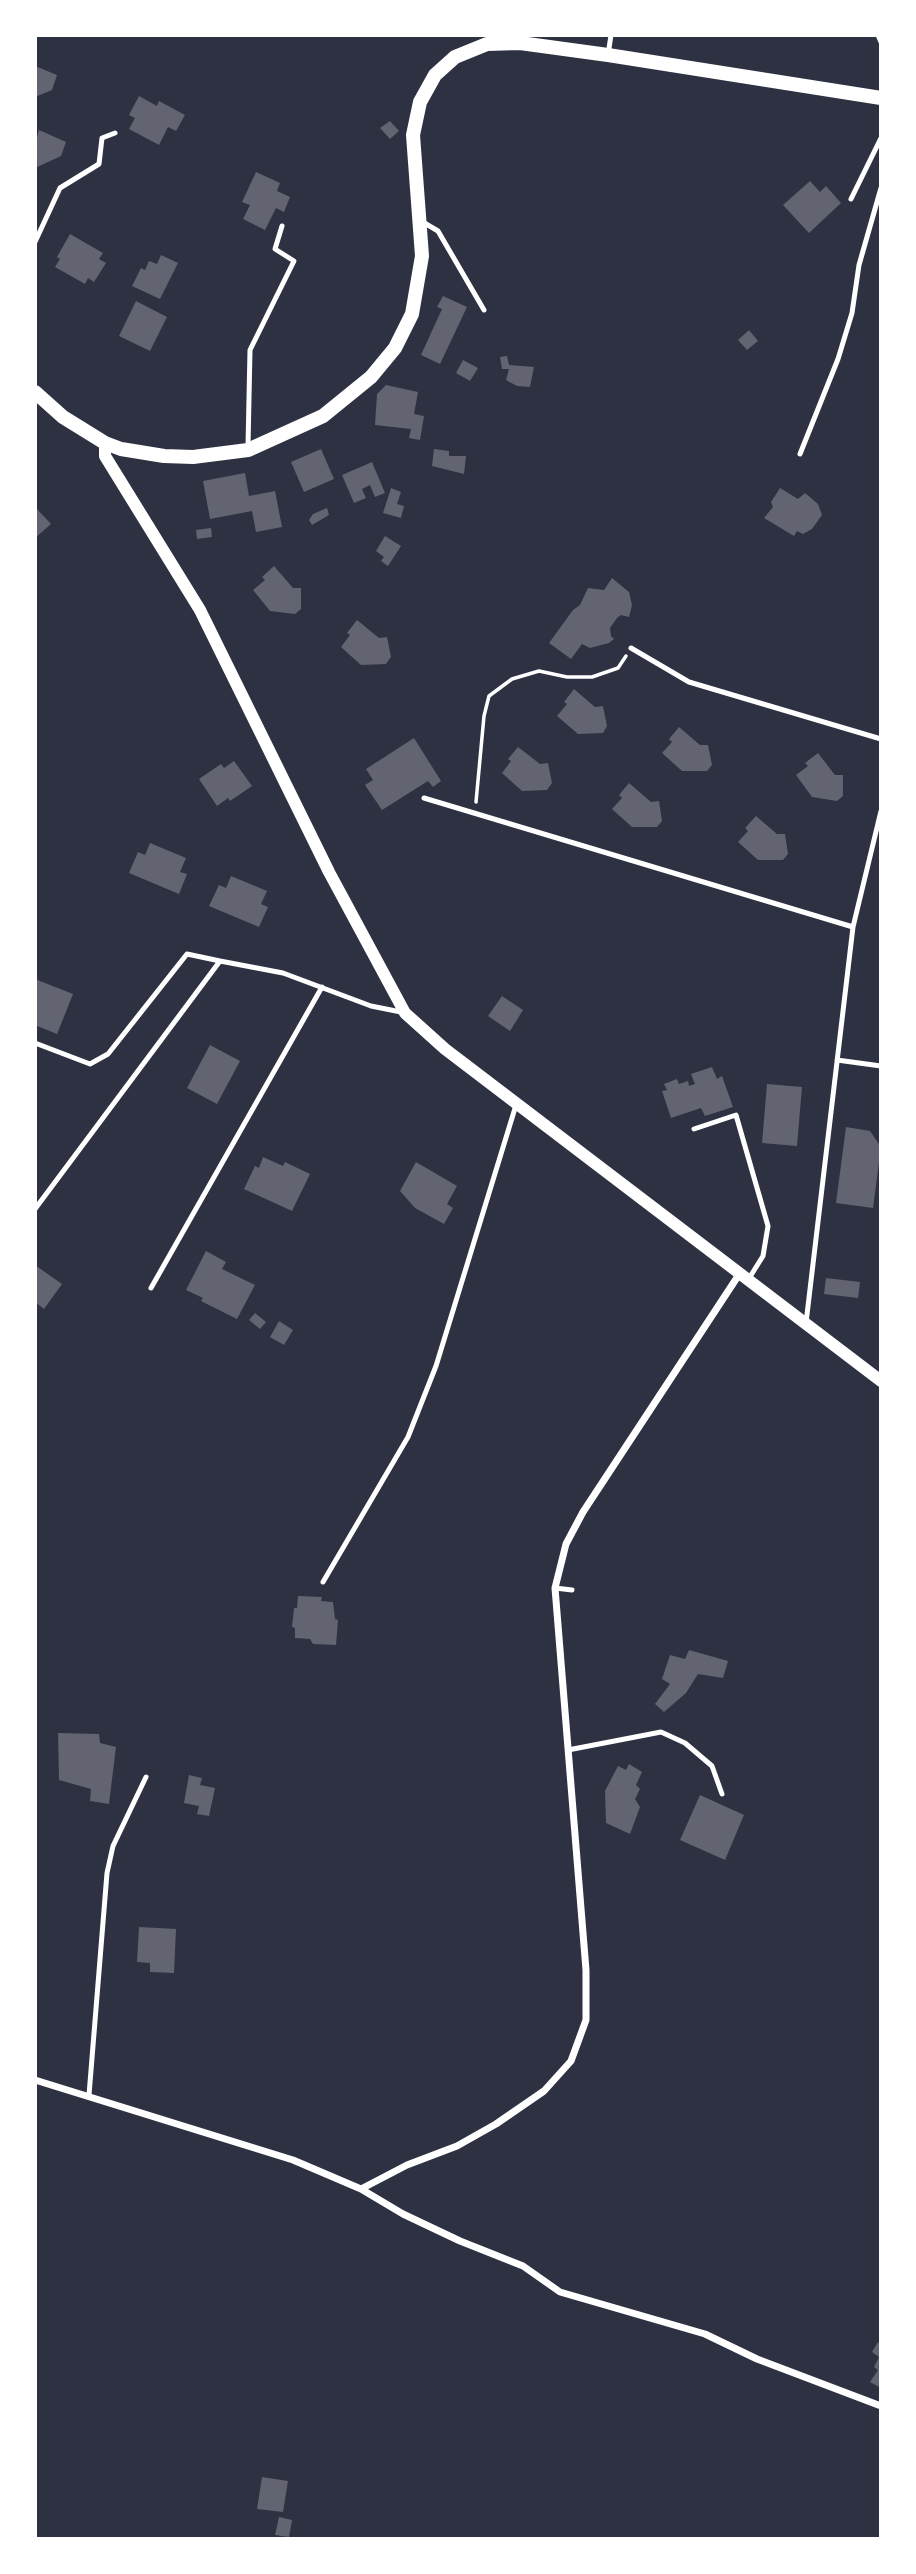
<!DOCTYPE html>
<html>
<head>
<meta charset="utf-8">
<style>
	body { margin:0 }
	#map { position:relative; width:916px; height:2574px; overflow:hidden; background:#2d3142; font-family:"Golos Text",sans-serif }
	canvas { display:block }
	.frame { position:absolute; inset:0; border:37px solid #fff; pointer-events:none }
</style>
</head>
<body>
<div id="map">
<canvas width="916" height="2574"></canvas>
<div class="frame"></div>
</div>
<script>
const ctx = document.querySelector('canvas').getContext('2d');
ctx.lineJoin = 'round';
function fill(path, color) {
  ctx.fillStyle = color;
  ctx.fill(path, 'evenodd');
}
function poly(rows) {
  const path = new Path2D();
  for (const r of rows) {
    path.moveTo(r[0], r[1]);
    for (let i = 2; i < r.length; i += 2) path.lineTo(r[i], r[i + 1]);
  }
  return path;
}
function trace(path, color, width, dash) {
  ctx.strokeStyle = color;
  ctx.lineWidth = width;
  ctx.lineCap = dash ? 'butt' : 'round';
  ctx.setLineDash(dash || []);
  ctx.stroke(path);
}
fill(poly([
	[35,66,57,75,52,90,35,97],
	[139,96,157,106,159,101,185,115,176,131,168,127,159,145,129,129,135,118,129,115],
	[390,121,399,131,390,139,380,128],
	[39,130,66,142,61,156,35,168,35,145],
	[256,172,280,183,277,191,290,197,284,212,276,208,265,230,243,219,250,205,242,202],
	[810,181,820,192,826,186,841,203,809,233,783,205],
	[70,234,103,253,99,259,106,263,94,282,88,278,85,284,55,267,60,259,57,257],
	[161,255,178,263,160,299,132,286,141,268,145,270,149,261,157,264],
	[443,296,467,307,440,364,421,355,442,309,437,307],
	[136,301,167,317,150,351,119,336],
	[749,330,758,341,747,350,738,340],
	[507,356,509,365,534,367,530,387,517,386,506,380,509,369,502,369,500,357],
	[463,360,478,368,470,381,456,373],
	[386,385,418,392,414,414,424,416,420,440,409,438,411,429,375,425,377,394],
	[321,449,334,479,304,492,291,462],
	[434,449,449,451,449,456,466,456,464,474,432,466],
	[372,462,385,493,375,497,370,485,362,489,366,498,354,503,342,475],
	[245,473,249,496,275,491,282,527,256,532,252,511,210,519,203,481],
	[391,488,401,492,397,504,404,506,401,518,383,513],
	[780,488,798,499,805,493,818,504,822,515,812,529,803,534,797,531,794,536,764,518,773,507,771,502],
	[35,507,51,524,35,538],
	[327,508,329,515,312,525,309,520,313,514],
	[211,528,212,537,197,539,196,530],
	[385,536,401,546,388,566,381,561,384,557,376,551],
	[274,566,293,588,301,588,301,609,295,614,270,611,253,590,265,580,262,577],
	[612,578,629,592,632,605,629,617,621,615,617,618,610,628,611,636,614,639,609,643,590,648,582,644,571,659,549,643,573,610,580,605,588,588,604,590],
	[357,620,379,638,387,637,391,657,386,664,361,665,341,647,350,635,347,633],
	[574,689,595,707,603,706,607,726,603,733,578,734,557,716,567,704,564,702],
	[679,727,700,745,708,745,712,765,707,771,682,771,662,753,672,742,669,739],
	[414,738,441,781,433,787,428,781,382,810,365,785,373,780,366,769],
	[518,747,540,764,548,763,552,783,547,790,522,791,502,773,511,761,508,759],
	[818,753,835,775,843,775,843,796,837,801,812,797,796,775,808,766,805,763],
	[234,761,252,786,230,801,228,798,217,806,199,779,221,764,224,768],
	[629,783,651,802,659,801,662,821,657,827,632,827,612,809,622,798,619,795],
	[756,816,777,834,785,834,788,854,783,860,758,860,738,842,748,831,745,828],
	[150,843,186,858,180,872,187,874,179,894,129,873,138,852,145,855],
	[231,876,267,891,261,904,268,907,259,927,209,906,219,885,226,888],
	[35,979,73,994,57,1034,35,1025],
	[502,996,523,1010,510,1031,488,1016],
	[210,1045,240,1061,217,1104,187,1088],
	[712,1067,717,1079,722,1076,733,1107,705,1116,701,1108,671,1118,662,1091,667,1090,664,1084,677,1079,679,1084,688,1081,689,1086,695,1084,691,1074],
	[767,1084,802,1087,797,1146,762,1143],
	[846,1127,870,1131,881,1147,873,1208,836,1203],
	[263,1157,283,1166,285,1162,310,1174,292,1211,244,1189,255,1166,259,1168],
	[416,1162,457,1186,447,1204,453,1208,444,1224,415,1208,400,1191],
	[206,1251,226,1262,222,1269,255,1285,237,1319,201,1301,203,1298,186,1290],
	[35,1265,62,1284,44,1309,35,1302],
	[826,1278,860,1282,858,1298,824,1294],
	[255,1313,266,1322,260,1329,249,1320],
	[279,1321,293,1330,284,1345,270,1337],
	[298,1596,322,1597,321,1601,333,1602,335,1619,338,1620,336,1645,313,1644,310,1639,295,1638,295,1628,292,1627,294,1608,297,1608],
	[689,1650,728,1661,723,1678,698,1674,686,1693,664,1712,655,1704,670,1684,662,1679,670,1655,685,1659],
	[58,1733,99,1734,100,1743,116,1747,109,1804,90,1801,91,1789,59,1780],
	[629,1764,642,1772,636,1785,640,1789,635,1799,640,1807,630,1834,606,1823,605,1791,618,1766,626,1770],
	[189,1775,202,1778,200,1785,215,1788,209,1816,197,1814,199,1806,184,1803],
	[700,1795,744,1815,725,1860,680,1840],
	[139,1927,176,1929,174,1973,150,1972,150,1963,137,1962],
	[878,2342,881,2345,881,2388,870,2382,878,2370,874,2367,879,2357,872,2352],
	[262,2477,288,2481,283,2512,257,2509],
	[279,2517,292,2520,289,2537,275,2535]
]), '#626471');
trace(poly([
	[476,802,484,716,489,696,512,679,539,671,567,677,592,677,618,668,626,656]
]), '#fff', 3.5);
trace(poly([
	[878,35,881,42],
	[608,55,611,35],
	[851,199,881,138],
	[421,221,438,231,484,310],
	[35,242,60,188,99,164,102,138,115,133],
	[248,446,250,350,294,261,275,249,282,226],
	[800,454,838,359,852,313,859,265,881,188],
	[631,648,689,682,881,739],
	[424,798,853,927],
	[35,1043,90,1064,108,1054,187,954,220,961],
	[837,1060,881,1066],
	[694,1129,736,1115,768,1226,763,1256,748,1280],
	[35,1209,220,961,283,973,371,1006,401,1012],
	[151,1288,322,987],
	[806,1323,853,927,881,811],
	[323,1582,408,1437,436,1366,516,1105],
	[555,1588,572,1590],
	[568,1750,661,1732,685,1743,712,1766,722,1794],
	[89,2095,107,1873,113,1846,146,1777]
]), '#fff', 5);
trace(poly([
	[35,2080,293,2160,361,2189,403,2214,460,2241,523,2266,560,2292,705,2334,757,2359,881,2406],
	[361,2189,407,2165,457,2146,496,2124,544,2091,571,2061,586,2020,586,1970,555,1588,566,1544,583,1512,740,1273]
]), '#fff', 7);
trace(poly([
	[105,443,105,456,200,610,329,872,405,1013,445,1049,881,1381]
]), '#fff', 12);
trace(poly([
	[35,392,63,417,105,443,121,449,164,456,193,457,248,450,323,416,371,377,395,348,412,314,422,256,413,135,420,102,435,75,455,57,487,44,520,43,608,55,881,98]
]), '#fff', 14);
</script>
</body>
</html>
